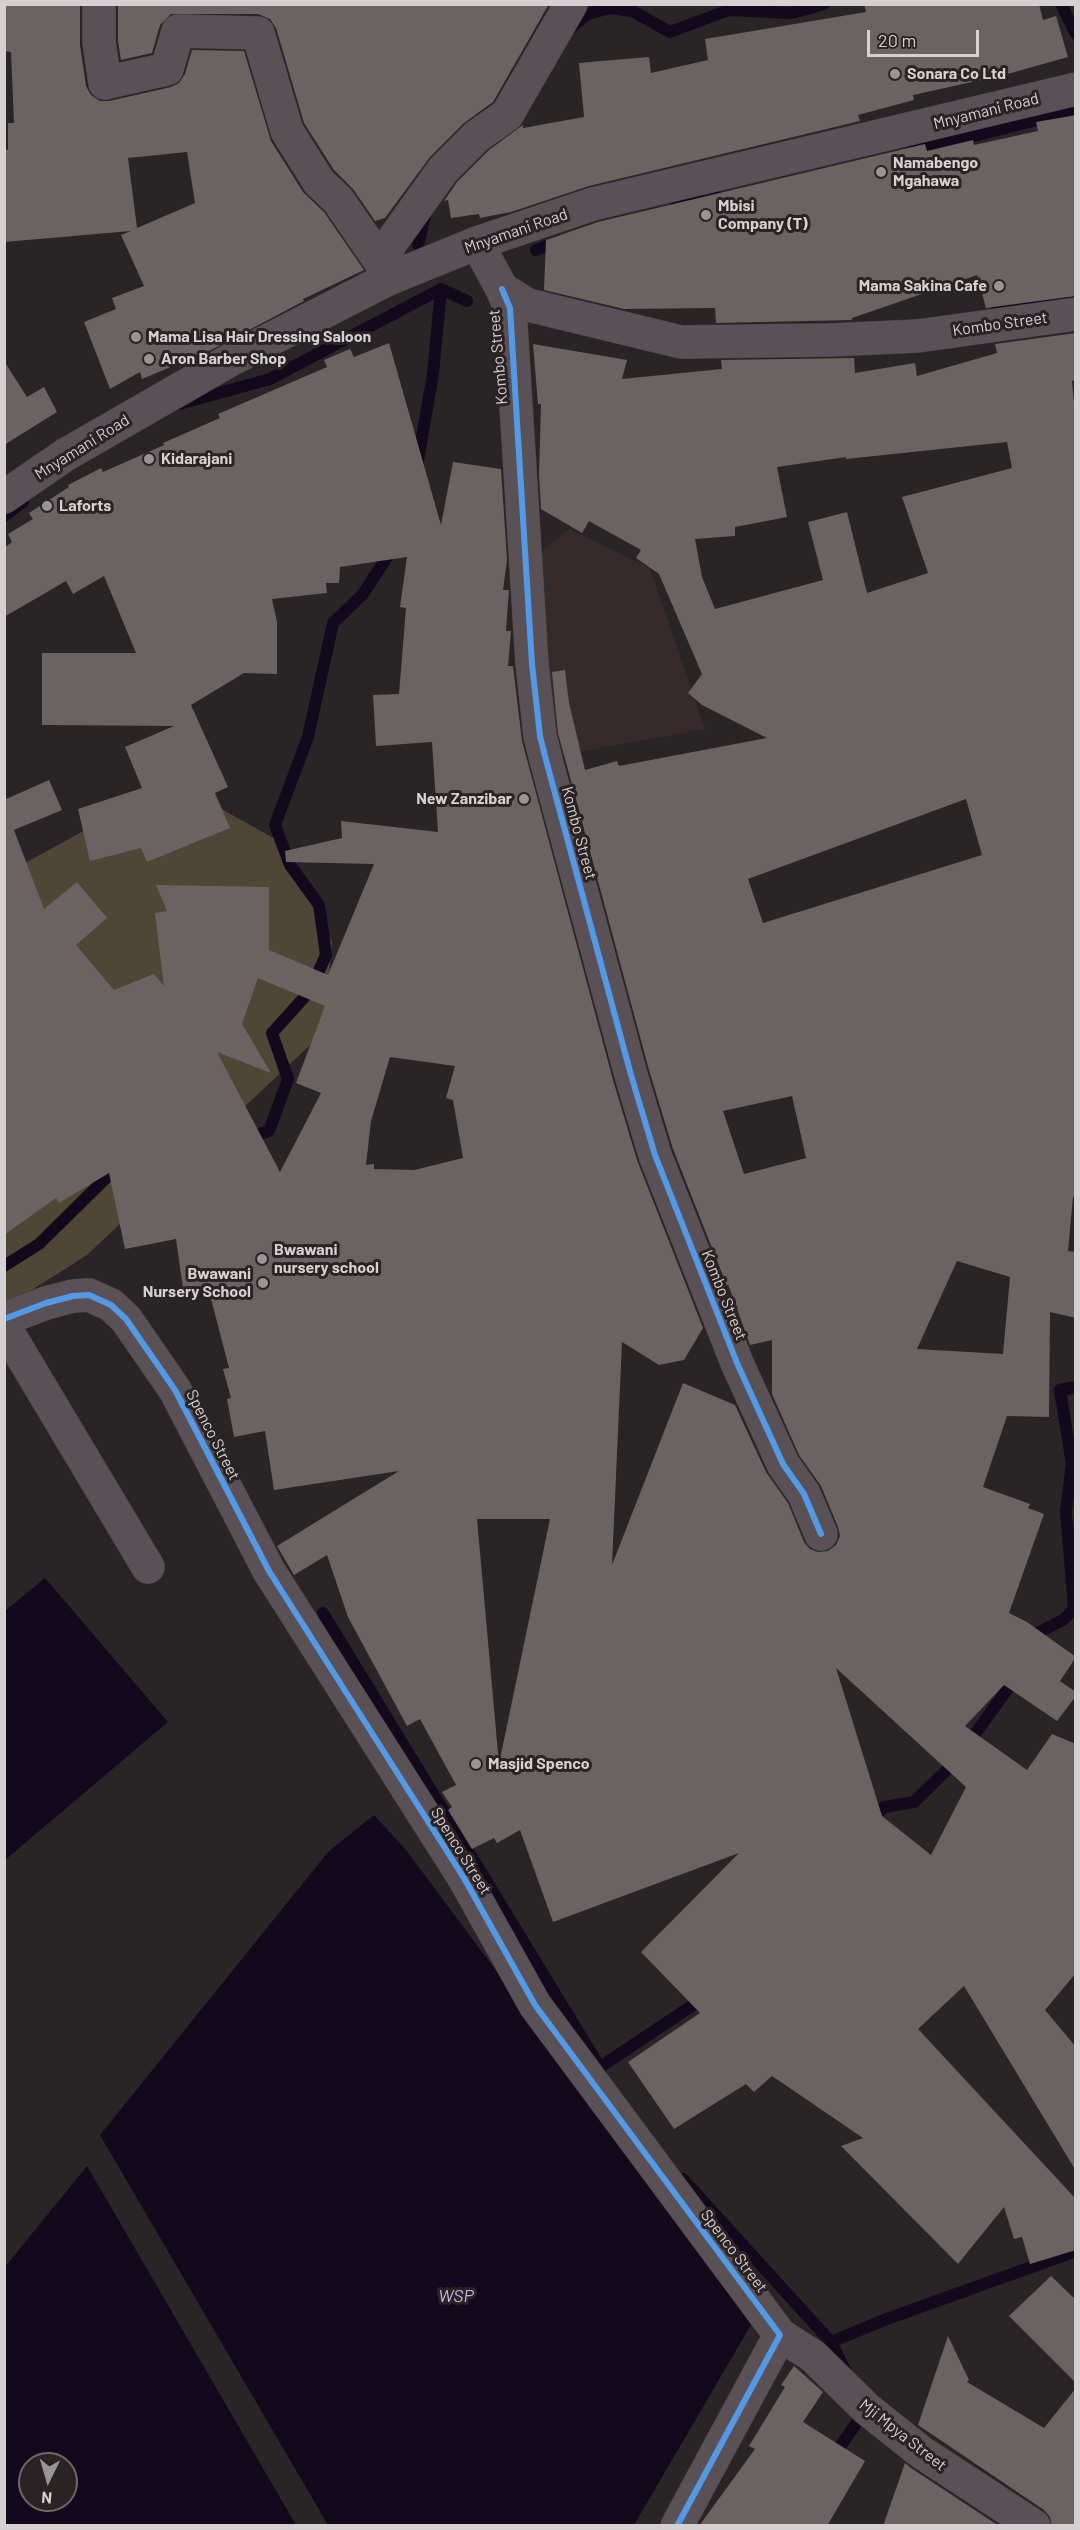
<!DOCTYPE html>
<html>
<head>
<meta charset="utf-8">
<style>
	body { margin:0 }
	#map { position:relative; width:1080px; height:2530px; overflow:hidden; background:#292425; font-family:Barlow,sans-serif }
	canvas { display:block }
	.frame { position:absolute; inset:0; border:6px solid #d5d0d1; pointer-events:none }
	.north { position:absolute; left:18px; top:2452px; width:60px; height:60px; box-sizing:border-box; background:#2a2324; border:2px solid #6e6869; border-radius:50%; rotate:185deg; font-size:16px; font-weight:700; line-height:24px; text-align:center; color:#d5d0d1 }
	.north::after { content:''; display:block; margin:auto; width:21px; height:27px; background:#999495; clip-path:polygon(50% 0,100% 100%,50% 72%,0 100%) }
	.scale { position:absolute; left:867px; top:30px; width:112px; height:27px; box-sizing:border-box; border:3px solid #d5d0d1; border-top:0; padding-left:8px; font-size:18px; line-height:21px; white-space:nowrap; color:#d5d0d1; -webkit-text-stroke:4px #2a2324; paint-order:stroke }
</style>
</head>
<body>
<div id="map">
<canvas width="1080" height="2530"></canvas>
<div class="frame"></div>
<div class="north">N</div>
<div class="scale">20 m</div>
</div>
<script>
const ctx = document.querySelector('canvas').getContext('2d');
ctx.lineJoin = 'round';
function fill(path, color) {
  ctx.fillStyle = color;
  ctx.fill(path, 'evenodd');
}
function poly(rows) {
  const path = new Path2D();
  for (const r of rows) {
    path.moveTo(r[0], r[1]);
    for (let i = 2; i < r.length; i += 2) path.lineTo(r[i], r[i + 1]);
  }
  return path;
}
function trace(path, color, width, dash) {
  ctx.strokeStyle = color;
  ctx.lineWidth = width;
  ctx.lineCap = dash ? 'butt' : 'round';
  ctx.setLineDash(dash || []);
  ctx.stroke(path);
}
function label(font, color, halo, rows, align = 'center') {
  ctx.font = font + ' Barlow,sans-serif';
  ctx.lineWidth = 6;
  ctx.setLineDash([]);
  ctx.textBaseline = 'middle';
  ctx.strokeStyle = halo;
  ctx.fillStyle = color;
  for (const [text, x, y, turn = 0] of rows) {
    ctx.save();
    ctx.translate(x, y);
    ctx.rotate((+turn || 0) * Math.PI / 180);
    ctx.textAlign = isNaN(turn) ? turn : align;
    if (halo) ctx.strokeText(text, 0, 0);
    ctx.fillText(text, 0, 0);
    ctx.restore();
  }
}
fill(poly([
	[569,529,650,568,705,729,557,756,534,596,539,553]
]), '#362a2b');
fill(poly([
	[173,782,277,840,332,942,324,1032,87,1255,5,1307,5,874]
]), '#504636');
fill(poly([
	[45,1578,168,1722,5,1860,5,1611],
	[374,1815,406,1850,755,2318,634,2525,328,2525,100,2135,329,1851],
	[87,2166,296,2525,5,2525,5,2267],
	[30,2464,66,2464,66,2500,30,2500]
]), '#120a1c');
trace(poly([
	[1061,4,1076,34],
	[570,29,587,14,610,8,632,11,670,32,729,10,792,13,824,4],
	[911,152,1076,110],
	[677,204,715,194],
	[418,245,426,212],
	[536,250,560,241],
	[441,289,467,301],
	[997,309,1076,296],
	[179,404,270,379,441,289],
	[417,466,433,374,441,289],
	[4,516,23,502],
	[245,1138,269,1131,288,1079,272,1033,310,991,326,955,319,905,290,865,275,825,308,737,333,623,363,594,393,548],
	[4,1266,39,1244,109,1175,124,1171],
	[1074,1608,1066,1512,1072,1464,1060,1390,1076,1387],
	[323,1613,601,2069],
	[1032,1644,1037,1633,1063,1620,1076,1607],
	[967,1745,1017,1676],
	[870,1821,884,1807,914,1802,958,1759],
	[600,2067,705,1997],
	[683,2179,831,2342,847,2374],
	[831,2342,884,2320,1076,2251],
	[831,2459,866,2410]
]), '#120a1c', 12);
fill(poly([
	[4,4,80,4,80,45,86,86,91,95,100,101,109,101,171,87,179,83,185,74,192,50,244,51,271,141,303,192,324,212,364,270,303,299,304,301,211,350,142,379,140,372,110,389,84,322,116,309,112,298,144,286,121,235,131,231,4,242,4,150,8,150,8,123,14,123,11,52,4,51],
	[187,152,195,203,137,228,128,158],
	[118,4,549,4,493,102,464,123,430,157,385,218,375,221,353,189,334,170,304,123,276,28,270,19,258,14,171,14,160,25,152,53,121,60,118,41],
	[864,4,1039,4,1043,20,1056,16,1068,57,1004,75,913,95,914,100,858,115,860,121,589,186,511,212,480,218,479,214,451,218,448,200,444,201,457,182,489,150,523,125,523,128,584,117,579,63,649,57,651,73,708,60,705,39,866,12],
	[1076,115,1076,296,986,308,977,275,852,318,852,320,716,323,715,308,624,309,544,290,546,240,598,222,925,144,927,151,973,140,974,145,1038,131,1036,122],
	[1076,333,1076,380,1072,381,1076,425,1076,1197,1073,1197,1068,1251,1076,1252,1076,1318,1050,1312,1049,1417,1007,1416,983,1487,1030,1504,1028,1508,1044,1514,1009,1613,1027,1622,1076,1657,1060,1681,1076,1692,1076,1696,1057,1721,1004,1685,965,1726,1027,1770,1052,1734,1076,1744,1076,1973,1045,2010,1076,2047,1076,2171,964,1986,918,2029,1076,2199,1076,2250,1030,2264,1022,2237,1014,2239,1004,2207,958,2264,841,2146,863,2138,772,2076,754,2092,746,2084,674,2129,628,2062,700,2013,641,1952,739,1853,553,1922,520,1830,497,1843,494,1838,472,1849,448,1810,452,1807,442,1792,456,1785,420,1719,407,1726,348,1617,327,1555,294,1575,277,1546,399,1471,274,1490,265,1431,234,1437,227,1399,231,1398,223,1369,229,1368,209,1291,184,1295,176,1239,125,1249,109,1173,59,1203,56,1198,4,1235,4,800,49,780,62,810,14,830,44,909,77,882,107,918,76,945,114,990,154,974,164,986,155,913,167,911,156,885,269,887,269,950,328,975,374,864,286,862,285,851,342,838,341,821,438,832,432,742,376,746,373,695,399,694,406,608,400,607,407,557,340,567,339,583,326,583,327,593,272,599,277,622,277,674,244,673,191,705,228,787,215,793,230,828,147,862,141,848,90,861,78,809,142,788,125,747,174,726,42,725,42,653,136,653,104,576,73,594,66,581,4,617,4,548,12,542,8,534,33,519,29,513,69,487,68,485,101,468,103,472,164,445,163,443,220,418,218,414,327,367,324,360,350,349,354,357,389,343,441,525,453,462,501,469,507,560,503,590,509,590,506,631,511,631,508,666,513,666,522,741,613,1080,637,1160,703,1328,684,1360,659,1365,622,1342,612,1565,683,1383,735,1405,766,1472,788,1503,804,1542,810,1549,818,1552,828,1551,836,1545,840,1536,838,1527,821,1486,799,1455,772,1394,772,1340,750,1345,728,1284,727,1286,673,1149,649,1070,564,755,558,733,552,672,565,670,569,703,585,770,617,761,619,766,767,738,702,705,688,693,702,674,659,574,636,558,641,550,589,521,582,533,541,509,539,474,541,404,538,404,533,344,627,360,622,379,722,369,721,360,854,358,855,373,915,363,917,376,997,353,995,344],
	[1007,442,1012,468,902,497,928,573,867,593,847,512,808,522,823,580,715,609,702,577,695,539,735,536,735,527,787,517,777,467,846,457,846,459],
	[966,799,982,855,763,923,748,879],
	[258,978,325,1006,296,1083,321,1093,280,1172,217,1052,271,1073,242,1024],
	[390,1057,455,1066,446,1098,453,1100,463,1158,414,1170,374,1169,374,1164,366,1165,371,1121],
	[792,1096,806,1158,744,1174,723,1111],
	[957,1261,1010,1277,1003,1354,917,1349],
	[477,1519,550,1519,499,1764],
	[836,1668,966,1787,931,1855,882,1816],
	[4,361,27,397,44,387,57,412,4,445],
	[1051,2276,1076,2300,1076,2383,1009,2316],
	[948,2336,969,2380,967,2382,1044,2428,1076,2388,1076,2526,1052,2526,1050,2517,1044,2510,918,2425],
	[794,2366,823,2392,803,2422,865,2461,827,2526,699,2526,755,2449,749,2446,785,2387,781,2385],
	[905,2463,911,2468,999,2526,883,2526]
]), '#6b6361');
const minor = poly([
	[99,4,99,42,105,83,167,69,178,31,258,33,287,131,319,182,338,200,382,264],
	[477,243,502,289,528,305,681,342,830,340,918,336,1076,314],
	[386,280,382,264,390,244,443,170,477,136,507,115,571,4],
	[502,289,510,308,532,664,540,736,546,760,631,1075,655,1155,737,1363,783,1464,804,1494,821,1534],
	[4,1319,46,1303,73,1296,89,1295,111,1305,126,1319,175,1390,269,1571,464,1878,535,2005,780,2335,677,2526],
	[4,1326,148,1567],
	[780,2335,813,2356,867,2409,921,2452,1034,2526]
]);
const tertiary = poly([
	[4,497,65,455,232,359,386,280,477,243,593,204,1076,89]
]);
trace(minor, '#444041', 34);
trace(tertiary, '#444041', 34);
trace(minor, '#5a5157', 33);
trace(tertiary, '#5a5157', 33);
trace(poly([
	[502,289,510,308,532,664,540,736,546,760,631,1075,655,1155,737,1363,783,1464,804,1494,821,1534],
	[4,1319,46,1303,73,1296,89,1295,111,1305,126,1319,175,1390,269,1571,464,1878,535,2005,780,2335,677,2526]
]), '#5399e6', 6);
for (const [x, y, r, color] of [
	[895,74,6,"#999495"],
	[881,172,6,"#999495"],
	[706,215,6,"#999495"],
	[999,286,6,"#999495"],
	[136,337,6,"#999495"],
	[149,359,6,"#999495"],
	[149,459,6,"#999495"],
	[47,506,6,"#999495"],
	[524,799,6,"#999495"],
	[262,1259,6,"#999495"],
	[263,1283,6,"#999495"],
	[476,1764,6,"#999495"]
]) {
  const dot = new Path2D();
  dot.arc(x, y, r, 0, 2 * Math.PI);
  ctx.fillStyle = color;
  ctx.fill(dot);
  trace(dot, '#2a2324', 2);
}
label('bold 16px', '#d5d0d1', '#2a2324', [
	["Sonara Co Ltd",907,74],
	["Namabengo",893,163],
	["Mgahawa",893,181],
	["Mbisi",718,206],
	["Company (T)",718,224],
	["Mama Sakina Cafe",987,286,"right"],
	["Mama Lisa Hair Dressing Saloon",148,337],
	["Aron Barber Shop",161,359],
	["Kidarajani",161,459],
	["Laforts",59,506],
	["New Zanzibar",512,799,"right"],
	["Bwawani",274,1250],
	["nursery school",274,1268],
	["Bwawani",251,1274,"right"],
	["Nursery School",251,1292,"right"],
	["Masjid Spenco",488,1764]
], 'left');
label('16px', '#d5d0d1', '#2a2324', [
	["Mnyamani Road",986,111,-14],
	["Mnyamani Road",516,231,-19],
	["Kombo Street",1000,324,-8],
	["Kombo Street",498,357,-95],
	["Mnyamani Road",82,447,-32],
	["Kombo Street",579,833,75],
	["Kombo Street",724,1295,68],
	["Spenco Street",213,1435,63],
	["Spenco Street",461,1851,58],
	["Spenco Street",734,2251,53],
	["Mji Mpya Street",903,2435,38]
]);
label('italic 18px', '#c9b3e5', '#2a2324', [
	["WSP",456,2296]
]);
</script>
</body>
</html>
